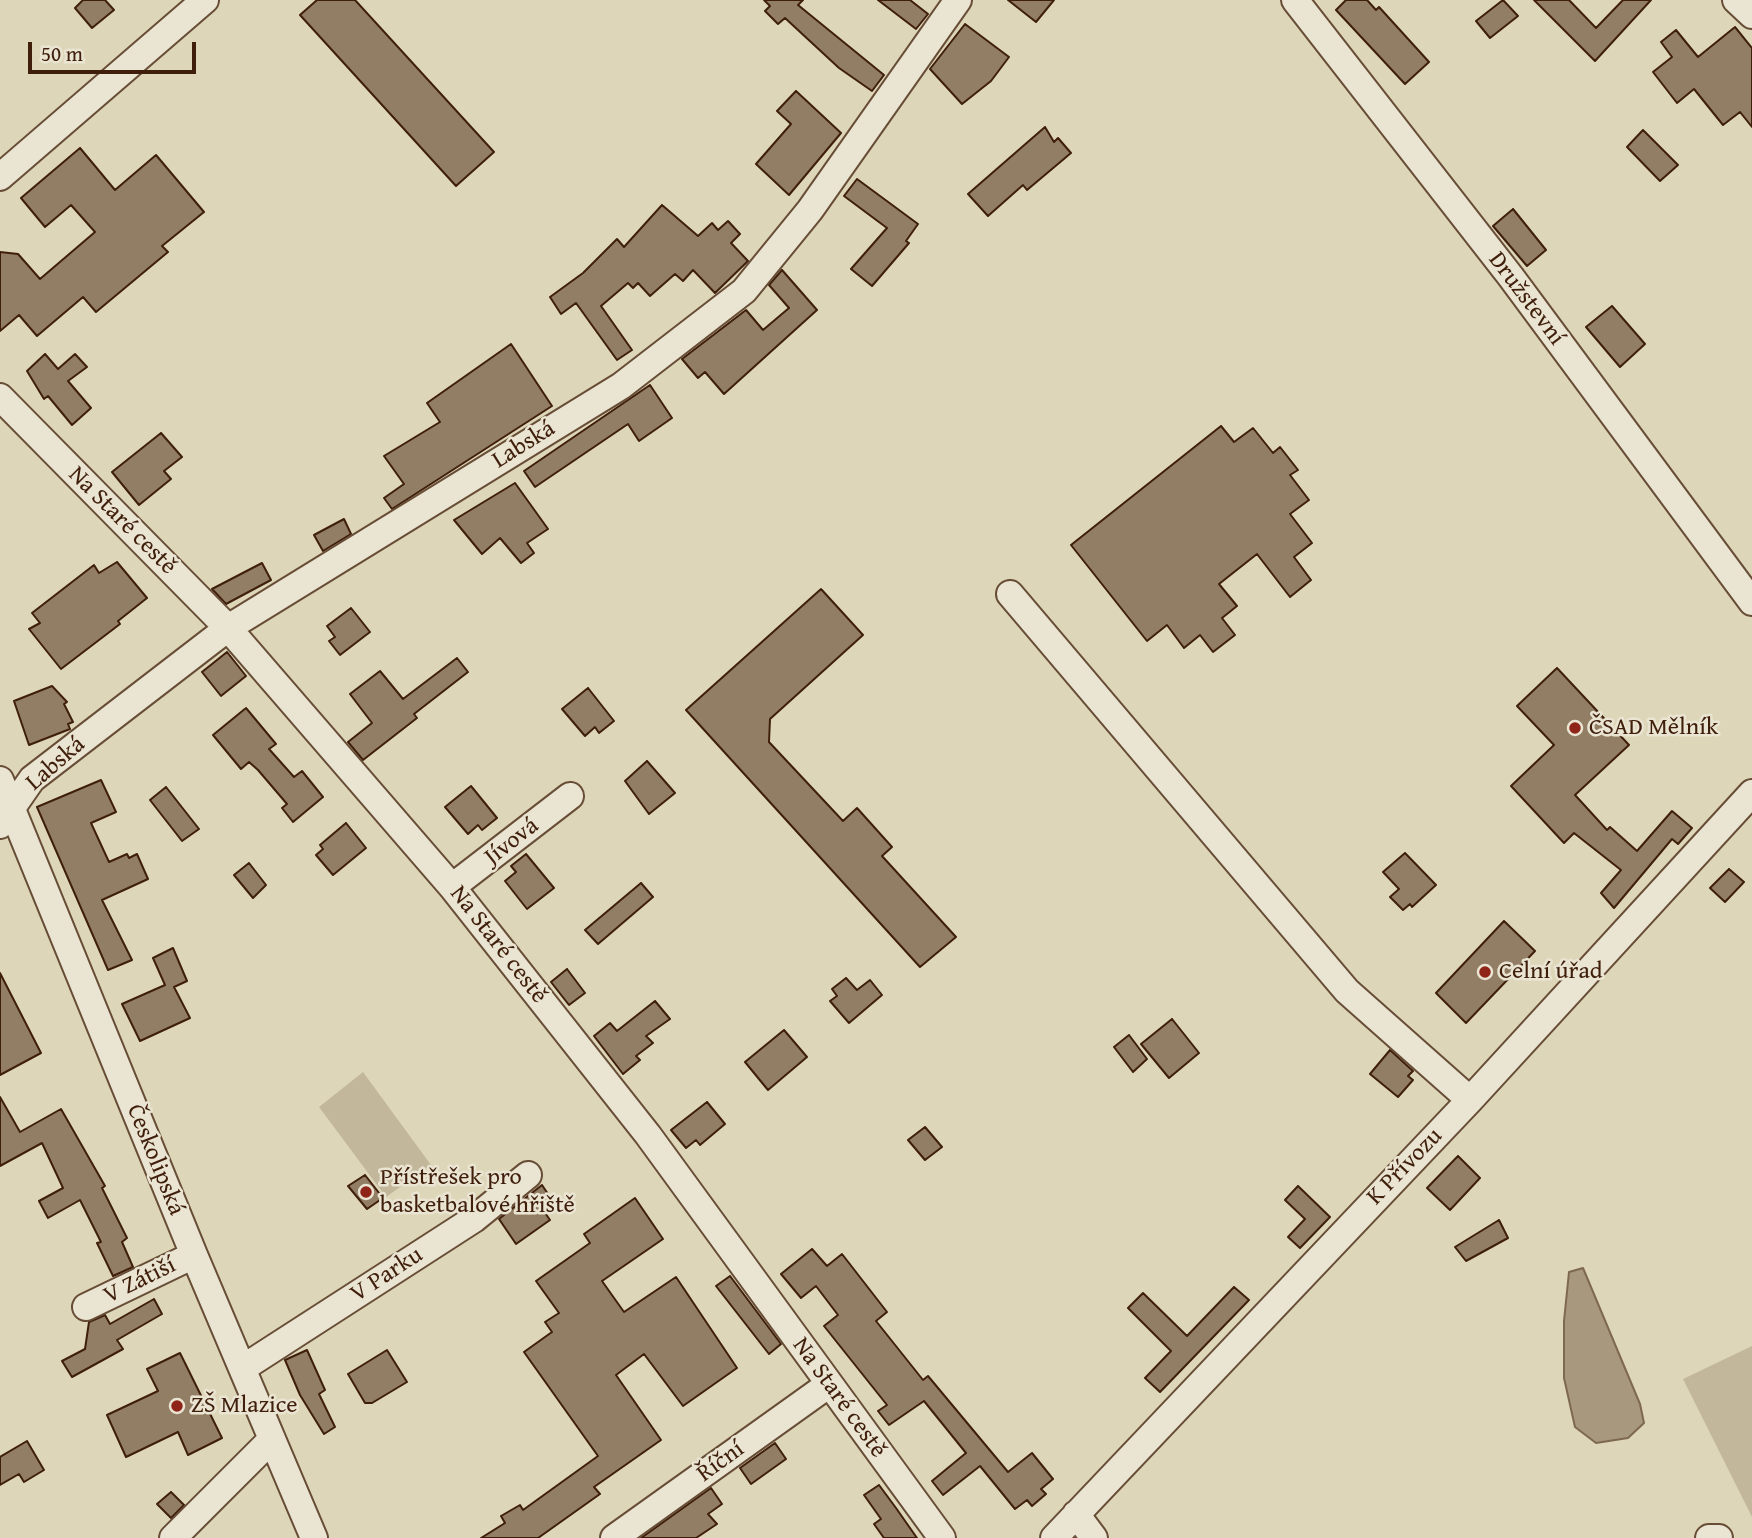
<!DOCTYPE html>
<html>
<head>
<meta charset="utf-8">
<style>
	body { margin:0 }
	#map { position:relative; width:1752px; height:1538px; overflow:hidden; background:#ded6b9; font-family:"Gentium Book Plus",serif }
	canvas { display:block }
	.scale { position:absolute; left:28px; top:42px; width:168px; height:32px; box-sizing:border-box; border:4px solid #3f1f0b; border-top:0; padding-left:9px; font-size:21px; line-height:24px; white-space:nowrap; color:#3f1f0b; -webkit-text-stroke:5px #eae4d2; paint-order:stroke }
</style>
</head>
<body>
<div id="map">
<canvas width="1752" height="1538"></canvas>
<div class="scale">50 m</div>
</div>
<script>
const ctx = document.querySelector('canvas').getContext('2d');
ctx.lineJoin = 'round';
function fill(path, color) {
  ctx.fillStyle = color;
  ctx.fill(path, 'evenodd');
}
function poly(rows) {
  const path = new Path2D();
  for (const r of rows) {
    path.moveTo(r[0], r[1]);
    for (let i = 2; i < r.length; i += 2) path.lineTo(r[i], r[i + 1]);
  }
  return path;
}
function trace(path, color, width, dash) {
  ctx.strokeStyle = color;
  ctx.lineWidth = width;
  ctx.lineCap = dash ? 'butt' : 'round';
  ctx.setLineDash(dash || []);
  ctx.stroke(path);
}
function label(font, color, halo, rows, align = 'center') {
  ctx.font = font + ' "Gentium Book Plus",serif';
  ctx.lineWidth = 5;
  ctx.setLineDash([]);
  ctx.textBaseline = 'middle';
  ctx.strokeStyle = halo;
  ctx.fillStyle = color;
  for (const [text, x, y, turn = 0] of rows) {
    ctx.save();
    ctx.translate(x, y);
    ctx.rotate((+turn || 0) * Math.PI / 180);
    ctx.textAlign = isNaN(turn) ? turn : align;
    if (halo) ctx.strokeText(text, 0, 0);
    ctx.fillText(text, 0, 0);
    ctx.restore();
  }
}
fill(poly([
	[363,1072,431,1165,386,1197,319,1107],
	[1752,1346,1752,1517,1683,1379]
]), '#c3b79b');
const water = poly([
	[1583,1268,1640,1404,1644,1423,1628,1438,1596,1443,1575,1427,1564,1378,1564,1321,1569,1272,1583,1268]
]);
fill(water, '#a8987e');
trace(water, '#7e6850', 2);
const building = poly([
	[83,0,105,0,114,10,92,28,75,8,83,0],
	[317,0,355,0,494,152,456,186,300,15,317,0],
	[764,0,803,0,798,5,884,75,872,91,839,68,785,18,778,24,765,11,770,6,764,0],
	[878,0,910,0,928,14,916,29,878,0],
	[1008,0,1054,0,1036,22,1008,0],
	[1346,0,1367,0,1376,10,1379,7,1429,62,1405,84,1336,10,1346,0],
	[1503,0,1518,16,1490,38,1476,21,1503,0],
	[1534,0,1569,0,1596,28,1623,0,1651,0,1595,61,1534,0],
	[965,24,1009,57,991,81,962,104,930,69,965,24],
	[1735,27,1752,48,1752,127,1740,112,1723,125,1694,89,1677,103,1653,72,1672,57,1661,42,1676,30,1698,57,1735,27],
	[796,91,841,133,789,195,756,164,791,124,777,111,796,91],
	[1045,127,1054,142,1058,138,1071,153,1027,190,1023,185,988,216,968,194,1045,127],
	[1643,130,1678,165,1660,181,1627,147,1643,130],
	[80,148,115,190,156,155,204,212,162,246,168,252,96,312,83,297,37,336,19,315,0,331,0,252,18,254,40,279,95,232,71,205,45,227,21,198,80,148],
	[857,179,918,224,906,241,909,243,872,286,851,269,887,228,844,196,857,179],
	[662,205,698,236,712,223,718,230,728,221,740,234,731,243,748,261,715,293,693,270,683,281,675,274,650,296,638,283,633,288,628,283,601,306,632,350,617,360,576,303,561,314,550,297,583,273,617,239,624,247,662,205],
	[1513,209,1546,250,1527,266,1493,226,1513,209],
	[782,270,817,310,724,394,705,372,698,378,682,359,746,310,763,330,789,308,769,285,782,270],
	[1612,306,1645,344,1620,367,1586,327,1612,306],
	[511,344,552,406,392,509,384,498,404,484,384,456,440,422,427,403,511,344],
	[45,354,58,369,75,354,87,367,68,381,91,408,72,425,48,396,44,399,27,371,45,354],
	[650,385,672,418,639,441,628,424,535,487,524,471,650,385],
	[1221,426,1234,442,1253,428,1273,453,1280,447,1298,470,1290,475,1309,500,1290,514,1312,543,1294,557,1311,580,1290,597,1257,554,1219,584,1237,606,1222,618,1235,635,1213,652,1200,635,1184,648,1167,625,1147,641,1071,545,1221,426],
	[161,433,182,457,164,471,171,479,139,505,112,472,161,433],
	[515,483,548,529,527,543,534,553,521,563,500,538,482,554,454,520,515,483],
	[344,519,351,534,323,551,314,535,344,519],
	[117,562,147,598,118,621,120,624,61,669,29,629,40,623,32,613,94,565,99,573,117,562],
	[262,563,271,580,226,604,212,589,262,563],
	[821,589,863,635,770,719,769,742,843,821,857,808,892,847,882,856,956,937,920,967,686,710,821,589],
	[351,608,370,632,340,655,329,641,335,637,327,626,351,608],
	[227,652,246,676,221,696,202,672,227,652],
	[457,658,468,672,414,714,417,718,363,760,348,742,372,723,350,694,380,671,403,699,457,658],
	[1557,668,1629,745,1575,795,1607,830,1610,827,1637,851,1672,811,1692,828,1678,844,1672,839,1614,908,1601,893,1621,870,1574,833,1564,843,1511,786,1554,745,1517,706,1557,668],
	[52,686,67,702,64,704,73,722,68,724,70,729,29,745,14,701,52,686],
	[588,688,614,721,599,733,595,727,585,736,562,709,588,688],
	[246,708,276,744,269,749,294,777,302,771,323,797,293,822,282,808,287,804,258,770,249,762,241,769,213,735,246,708],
	[647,761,675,793,649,814,625,781,647,761],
	[101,780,116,812,91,823,109,862,127,854,129,858,137,854,148,879,102,900,132,960,108,970,37,807,101,780],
	[471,786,497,818,482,830,478,825,468,834,445,807,471,786],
	[166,787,199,829,182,841,150,800,166,787],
	[346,823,366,848,333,875,316,855,323,849,320,845,346,823],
	[1405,853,1436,885,1412,907,1410,904,1403,910,1390,897,1399,889,1383,872,1405,853],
	[526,854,554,888,527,909,505,881,516,872,511,866,526,854],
	[249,863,266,885,253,898,234,875,249,863],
	[1729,869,1744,882,1725,902,1710,888,1729,869],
	[641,883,653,897,598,944,585,930,641,883],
	[1504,921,1535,951,1466,1023,1436,993,1504,921],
	[173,948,187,981,174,987,190,1018,140,1041,122,1004,165,985,153,958,173,948],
	[567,969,585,993,569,1005,551,982,567,969],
	[0,973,41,1053,0,1075,0,973],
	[846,978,857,990,870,980,882,995,849,1023,830,1001,837,996,832,989,846,978],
	[655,1001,670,1019,646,1036,653,1043,636,1056,640,1060,623,1074,594,1036,610,1023,617,1031,655,1001],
	[1172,1019,1199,1053,1169,1078,1141,1044,1172,1019],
	[784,1030,807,1057,768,1090,745,1062,784,1030],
	[1129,1035,1147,1059,1133,1072,1114,1047,1129,1035],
	[1390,1050,1413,1071,1408,1076,1413,1080,1398,1097,1370,1074,1390,1050],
	[0,1097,20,1132,61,1109,105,1186,102,1188,127,1238,122,1242,133,1267,113,1276,97,1243,101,1242,80,1200,48,1218,39,1201,63,1188,42,1143,0,1166,0,1097],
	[707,1102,725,1124,700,1145,696,1140,686,1148,671,1130,707,1102],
	[925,1127,942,1147,925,1160,908,1140,925,1127],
	[1458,1156,1480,1178,1450,1210,1427,1188,1458,1156],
	[365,1175,383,1198,367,1209,348,1186,365,1175],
	[542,1185,554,1203,543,1210,550,1220,516,1244,499,1219,542,1185],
	[1298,1186,1330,1217,1300,1248,1288,1237,1305,1219,1285,1200,1298,1186],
	[635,1198,663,1239,602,1281,624,1312,676,1277,737,1368,683,1406,644,1354,616,1375,661,1440,594,1487,600,1494,538,1538,481,1538,505,1523,501,1516,520,1505,523,1510,598,1456,524,1352,552,1332,545,1322,559,1313,536,1281,590,1243,584,1234,635,1198],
	[1499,1220,1508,1238,1466,1261,1455,1247,1499,1220],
	[812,1249,827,1266,842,1254,887,1312,876,1321,923,1380,928,1376,1008,1472,1032,1453,1053,1479,1041,1489,1046,1494,1032,1506,1027,1500,1015,1509,980,1466,943,1495,932,1481,966,1453,924,1401,889,1425,878,1411,887,1405,824,1326,838,1315,816,1286,801,1298,781,1274,812,1249],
	[730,1276,781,1344,769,1354,716,1286,730,1276],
	[1234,1287,1249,1300,1160,1392,1145,1378,1171,1351,1128,1308,1143,1293,1187,1336,1234,1287],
	[154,1299,162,1314,117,1340,123,1349,72,1377,62,1361,85,1349,89,1322,105,1315,110,1324,154,1299],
	[307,1350,325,1390,319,1394,335,1427,324,1434,300,1395,285,1360,307,1350],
	[387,1350,407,1382,372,1403,365,1403,348,1374,387,1350],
	[180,1353,222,1438,188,1455,178,1432,126,1457,107,1415,158,1391,147,1369,180,1353],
	[27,1441,44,1470,24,1482,19,1474,0,1485,0,1457,27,1441],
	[775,1443,786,1459,751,1484,740,1468,775,1443],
	[879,1485,896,1508,917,1538,884,1538,874,1524,881,1519,864,1495,879,1485],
	[711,1488,722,1504,708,1514,717,1524,696,1538,641,1538,711,1488],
	[171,1492,184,1505,171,1518,157,1504,171,1492]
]);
fill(building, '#927e65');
trace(building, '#3f1f0b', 2);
const minor = poly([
	[1295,0,1511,277,1752,602],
	[1736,0,1752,15],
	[0,177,205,0],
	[0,397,228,628,452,887,648,1135,942,1538],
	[1010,594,1347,991,1470,1100],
	[0,780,194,1255,314,1538],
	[0,825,32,779,228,628,621,386,744,291,810,210,958,0],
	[452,887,570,796],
	[86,1307,194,1255],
	[243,1368,474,1219,528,1175],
	[1076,1514,1094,1538],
	[173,1538,272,1439],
	[614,1538,828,1385],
	[1054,1538,1470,1100,1752,793],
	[1709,1538,1719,1538]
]);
trace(minor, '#674d36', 30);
trace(minor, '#eae4d2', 26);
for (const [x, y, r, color] of [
	[1575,728,7,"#8f2418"],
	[1485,972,7,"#8f2418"],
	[366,1192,7,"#8f2418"],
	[177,1406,7,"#8f2418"]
]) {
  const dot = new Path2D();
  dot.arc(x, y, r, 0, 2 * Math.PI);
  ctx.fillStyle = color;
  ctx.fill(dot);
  trace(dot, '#eae4d2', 2.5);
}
label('24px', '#3f1f0b', '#eae4d2', [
	["Družstevní",1526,299,53],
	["Labská",524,445,-32],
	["Na Staré cestě",122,521,45],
	["Labská",56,764,-41],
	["Jívová",512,842,-38],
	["Na Staré cestě",498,945,52],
	["Českolipská",155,1160,68],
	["K Přívozu",1405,1167,-46],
	["V Parku",387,1275,-33],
	["V Zátiší",140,1281,-26],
	["Na Staré cestě",839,1398,54],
	["Říční",721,1462,-36]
]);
label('24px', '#3f1f0b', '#eae4d2', [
	["ČSAD Mělník",1589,728],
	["Celní úřad",1499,972],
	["Přístřešek pro",380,1178],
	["basketbalové hřiště",380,1206],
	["ZŠ Mlazice",191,1406]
], 'left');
</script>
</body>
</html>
